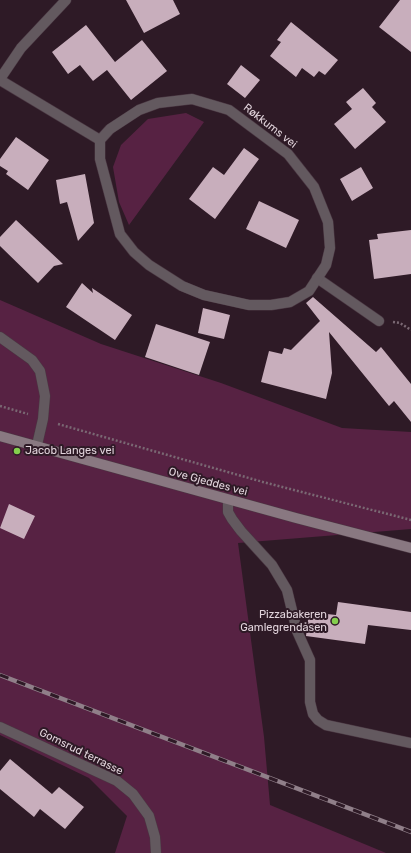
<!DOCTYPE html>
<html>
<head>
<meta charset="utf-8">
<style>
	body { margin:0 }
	canvas { display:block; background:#2e1a26 }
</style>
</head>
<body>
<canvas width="411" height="853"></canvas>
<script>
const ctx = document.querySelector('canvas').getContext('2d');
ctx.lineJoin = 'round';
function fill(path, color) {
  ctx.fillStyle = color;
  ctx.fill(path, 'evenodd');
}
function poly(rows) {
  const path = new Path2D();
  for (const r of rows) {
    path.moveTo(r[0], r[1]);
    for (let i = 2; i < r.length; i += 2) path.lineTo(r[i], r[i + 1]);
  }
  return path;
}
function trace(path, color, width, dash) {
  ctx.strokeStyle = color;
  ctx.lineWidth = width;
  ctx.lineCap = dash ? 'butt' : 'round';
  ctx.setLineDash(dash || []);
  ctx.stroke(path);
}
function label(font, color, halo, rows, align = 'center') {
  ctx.font = font + ' Rubik,sans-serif';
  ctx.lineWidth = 4;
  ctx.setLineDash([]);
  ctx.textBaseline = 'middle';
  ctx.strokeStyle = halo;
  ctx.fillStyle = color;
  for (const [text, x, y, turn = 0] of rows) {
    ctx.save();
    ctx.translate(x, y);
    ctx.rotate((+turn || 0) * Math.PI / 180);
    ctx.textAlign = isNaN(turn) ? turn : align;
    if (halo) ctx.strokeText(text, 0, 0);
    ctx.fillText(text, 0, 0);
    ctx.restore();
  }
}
fill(poly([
	[186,113,204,122,129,225,119,202,113,167,121,145,148,119],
	[0,300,101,344,221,383,342,428,411,432,411,529,238,543,264,737,270,805,386,853,115,853,127,816,89,778,0,735]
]), '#572243');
fill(poly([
	[126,0,173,0,180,14,144,33],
	[400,0,411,0,411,52,379,27],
	[291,22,338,60,325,75,319,71,314,77,302,68,296,77,270,56,281,42,277,40],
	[86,25,115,62,142,40,167,71,131,100,107,70,93,81,80,65,68,74,52,52],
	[241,65,260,80,245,98,227,84],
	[363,88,376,103,372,107,386,122,355,149,334,124,352,109,346,102],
	[16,137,49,160,28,190,6,174,8,171,0,166,0,159],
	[244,148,259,159,215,219,189,199,213,167,224,175],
	[361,167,373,188,352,201,340,179],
	[85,174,94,223,78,241,67,202,60,204,56,180],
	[259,201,299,220,286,248,246,229],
	[16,220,63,264,54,266,38,283,0,246,0,237],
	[411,230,411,274,374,279,369,240,378,239,377,234],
	[82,283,93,293,92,288,132,315,115,340,66,307],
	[313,297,376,352,381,347,411,384,411,422,394,401,389,406,329,332,332,373,326,399,261,382,269,351,282,354,284,348,291,350,320,321,306,303],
	[203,308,230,315,224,339,198,333],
	[156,324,210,342,199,375,145,357],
	[9,504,35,516,24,539,0,528],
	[338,602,411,612,411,630,368,625,365,644,306,636,309,612,336,615],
	[10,759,52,794,59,787,84,807,65,829,40,809,34,817,0,789,0,771]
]), '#c8aebc');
const lane = poly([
	[317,278,379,321],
	[228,500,228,512,232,519,241,531,272,565,287,590,297,631,310,660,310,702,313,714,318,720,326,725,411,743]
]);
const street = poly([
	[0,79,21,48,66,0],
	[0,80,100,140],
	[192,99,229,110,288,154,314,187,328,222,330,248,326,265,309,291,290,302,271,305,249,305,204,295,182,286,149,265,134,252,120,234,100,159,100,140,110,129,139,110,158,103,192,99],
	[0,337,32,360,40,371,45,396,43,419,37,445],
	[0,727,117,781,133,794,149,816,155,837,156,853]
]);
const secondary = poly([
	[0,436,296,518,411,548]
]);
trace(lane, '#4b3843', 11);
trace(street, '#4b3843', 11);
trace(secondary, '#4b3843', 11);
trace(poly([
	[393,322,400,323,411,330],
	[0,406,28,414],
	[58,424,263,482,411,520]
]), '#7a6873', 2.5, [2, 2]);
trace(lane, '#63595f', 10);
trace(street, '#63595f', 10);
trace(secondary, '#897881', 10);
const rail = poly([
	[0,675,411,832]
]);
trace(rail, '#907f89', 4.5);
trace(rail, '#2e1a26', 3, [9]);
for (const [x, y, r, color] of [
	[17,451,4,"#84cf4d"],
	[335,621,4,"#84cf4d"]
]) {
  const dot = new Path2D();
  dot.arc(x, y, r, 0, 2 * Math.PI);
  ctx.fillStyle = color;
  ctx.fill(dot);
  trace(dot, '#2e1a26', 1.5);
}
label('11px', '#e1d3db', '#2e1a26', [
	["Røkkums vei",270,126,38],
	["Ove Gjeddes vei",208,482,15],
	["Gomsrud terrasse",81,752,26]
]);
label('11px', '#e1d3db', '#2e1a26', [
	["Jacob Langes vei",25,451],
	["Pizzabakeren",327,615,"right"],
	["Gamlegrendåsen",327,628,"right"]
], 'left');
</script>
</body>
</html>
